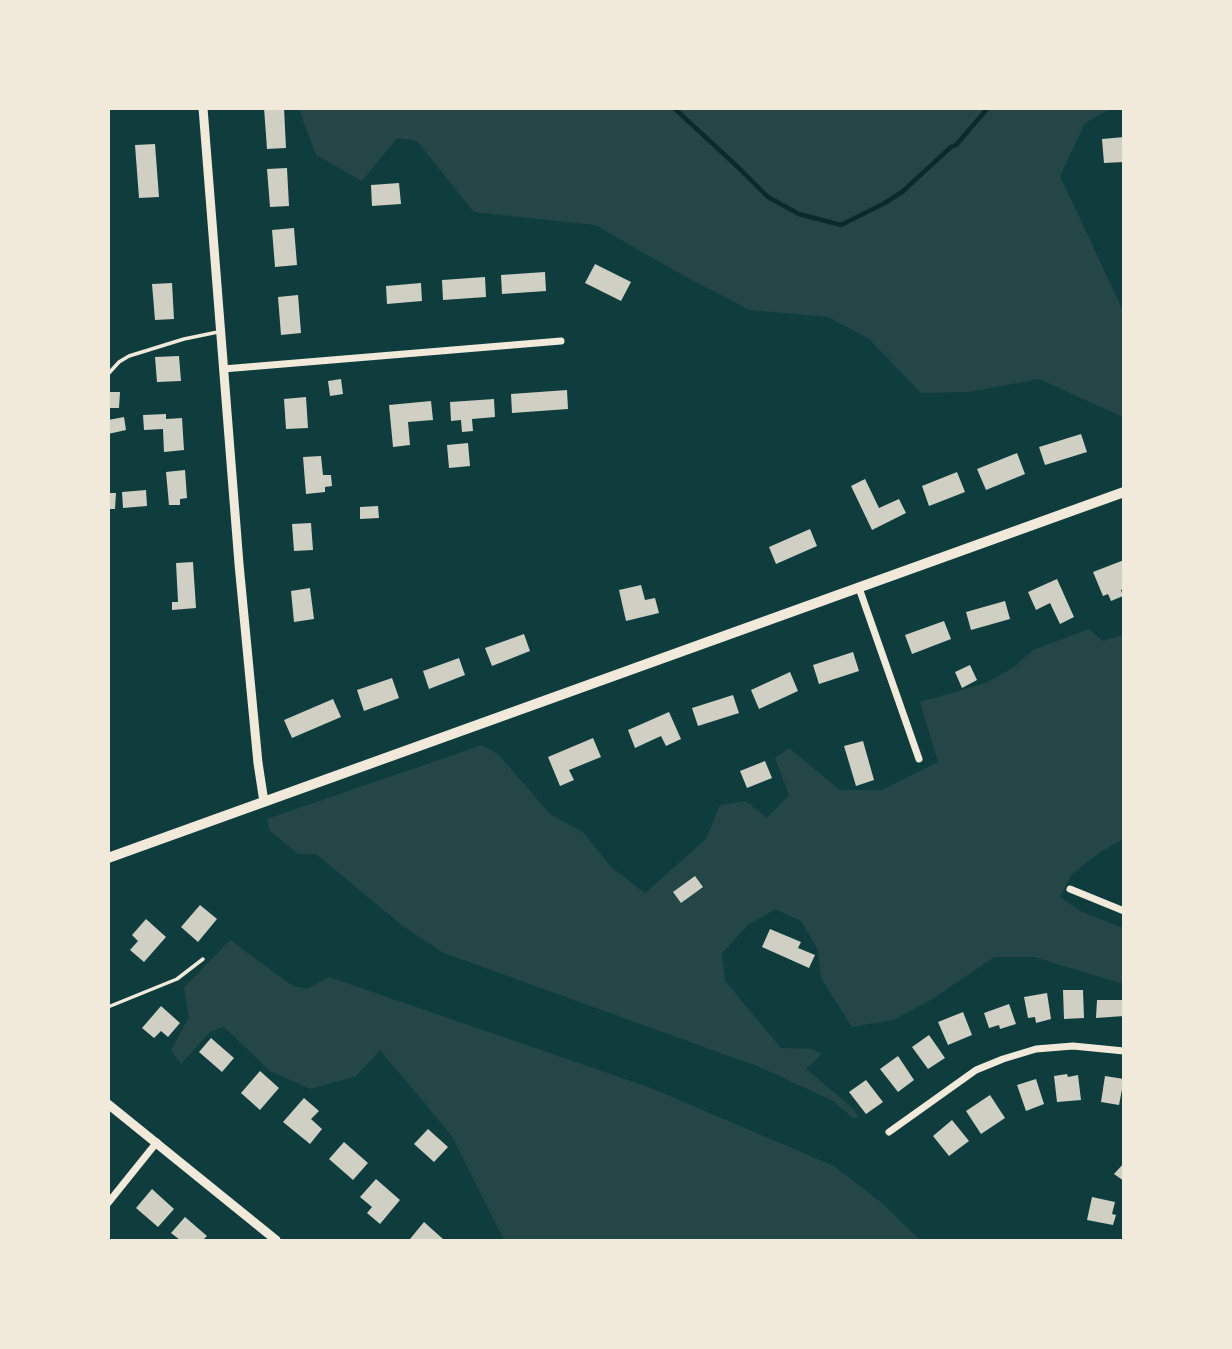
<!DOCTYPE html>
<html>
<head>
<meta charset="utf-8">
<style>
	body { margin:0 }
	#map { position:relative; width:1232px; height:1349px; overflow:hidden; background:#0f3d3e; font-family:"Libre Baskerville",serif }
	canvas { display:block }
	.frame { position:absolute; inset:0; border:110px solid #f1e9da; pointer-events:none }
</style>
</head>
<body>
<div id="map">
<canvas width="1232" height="1349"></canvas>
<div class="frame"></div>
</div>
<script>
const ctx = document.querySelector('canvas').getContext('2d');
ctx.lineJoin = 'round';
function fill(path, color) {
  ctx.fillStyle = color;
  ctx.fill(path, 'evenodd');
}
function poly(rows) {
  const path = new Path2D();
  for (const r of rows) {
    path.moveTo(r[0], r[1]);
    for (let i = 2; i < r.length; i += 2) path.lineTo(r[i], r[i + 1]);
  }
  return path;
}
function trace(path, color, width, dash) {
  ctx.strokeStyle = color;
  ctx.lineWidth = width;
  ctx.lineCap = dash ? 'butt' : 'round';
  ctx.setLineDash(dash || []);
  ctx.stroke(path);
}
fill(poly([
	[299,109,1110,109,1085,123,1060,176,1123,311,1123,417,1039,379,968,392,921,393,869,339,828,317,750,310,686,277,595,225,474,212,417,141,397,138,362,181,316,155],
	[1089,629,1103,641,1123,635,1123,839,1099,853,1071,875,1060,897,1080,911,1123,928,1123,984,1034,957,994,957,931,1000,893,1020,852,1027,821,978,818,950,801,921,775,909,748,925,722,953,725,981,781,1048,813,1049,822,1054,806,1069,854,1109,858,1117,854,1119,833,1101,762,1068,444,953,404,927,316,854,298,854,269,830,267,819,482,745,498,754,551,815,583,832,611,867,645,893,706,839,720,805,746,801,767,818,789,795,775,758,789,748,840,790,882,790,938,762,920,702,986,683,1014,667,1033,650],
	[230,940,293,986,307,989,329,977,651,1088,834,1166,882,1203,920,1240,504,1240,452,1136,380,1050,356,1076,310,1089,270,1071,224,1027,210,1032,181,1064,171,1050,189,1017,184,987]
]), '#244646');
trace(poly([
	[674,108,740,169,768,197,799,214,841,225,885,203,902,192,951,147,956,145,988,108]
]), '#0a2a2b', 4.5);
fill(poly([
	[264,108,284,108,286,148,267,149],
	[1124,137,1124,162,1104,163,1102,139],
	[155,144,159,197,139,198,135,145],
	[287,168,289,206,270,207,267,169],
	[399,183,401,204,372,206,371,185],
	[294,228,297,265,275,267,272,230],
	[595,264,631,282,621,301,585,283],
	[545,272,546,291,502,294,501,275],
	[485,277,486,297,443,300,442,280],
	[172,283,174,319,155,320,152,284],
	[421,283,422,301,387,304,386,286],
	[298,295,301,333,281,335,278,297],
	[179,356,181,381,157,382,155,357],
	[341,379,343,394,330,396,328,381],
	[567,390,568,409,512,413,511,394],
	[108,392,120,392,119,408,108,408],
	[306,397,308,428,286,429,284,399],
	[494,399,495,417,472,419,473,431,462,432,461,420,451,421,450,402],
	[431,401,433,420,408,422,410,445,393,447,389,405],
	[166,414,166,419,182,418,184,450,164,452,163,429,144,430,143,415],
	[124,417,126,430,108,434,108,420],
	[1081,434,1087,452,1045,465,1039,447],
	[468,443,470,466,449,468,447,445],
	[1017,453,1025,474,986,490,977,469],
	[321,456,323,475,331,475,332,486,325,487,325,492,306,494,303,457],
	[185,470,187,498,180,499,180,505,169,505,166,472],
	[957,472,965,492,929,506,922,486],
	[865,479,879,508,899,499,906,513,872,530,851,486],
	[146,490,147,506,123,508,122,492],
	[108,493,116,493,115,509,108,509],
	[378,506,379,518,360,519,360,507],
	[311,523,313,550,294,551,292,524],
	[810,529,817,546,776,564,769,547],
	[1124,560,1124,589,1121,590,1123,596,1111,601,1108,594,1103,596,1093,572],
	[193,562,196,608,172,610,172,602,178,602,176,563],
	[1057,579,1074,617,1060,624,1050,603,1036,610,1028,592],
	[641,585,645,600,655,598,659,613,626,621,619,590],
	[310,588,314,619,294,622,291,591],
	[1005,601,1010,619,971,630,966,612],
	[944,621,951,639,912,654,905,635],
	[524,634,530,651,492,666,485,648],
	[853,652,859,671,819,684,813,665],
	[459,658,465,675,429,689,423,671],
	[970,665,977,680,962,688,955,672],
	[790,672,798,691,759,709,751,690],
	[392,678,399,698,364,711,357,690],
	[733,695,739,713,698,726,692,708],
	[333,699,341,717,292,738,284,720],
	[669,712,681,739,666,746,661,736,635,748,628,730],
	[593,738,601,757,569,770,574,780,560,786,548,757],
	[863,741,874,780,856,786,844,746],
	[765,761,772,778,747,788,740,771],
	[695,876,703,887,681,903,673,892],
	[200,905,217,919,198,942,181,927],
	[146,919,166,937,144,962,130,950,138,941,132,935],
	[770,929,801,942,798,948,815,955,809,968,762,947],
	[1063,990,1083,990,1084,1018,1064,1019],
	[1047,993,1051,1019,1036,1023,1035,1017,1028,1018,1024,997],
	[1097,1000,1124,1000,1124,1016,1096,1018],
	[1009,1004,1016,1024,1000,1029,999,1025,989,1028,984,1013],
	[161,1006,180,1023,168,1037,161,1031,154,1038,142,1028],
	[963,1012,972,1035,948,1045,938,1022],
	[929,1035,945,1058,928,1069,912,1047],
	[211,1038,234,1058,222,1072,199,1052],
	[898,1056,914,1080,898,1092,880,1069],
	[260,1071,279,1088,260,1110,241,1093],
	[1067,1074,1068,1077,1078,1075,1081,1100,1057,1102,1054,1076],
	[1105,1076,1124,1079,1119,1105,1101,1102],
	[1036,1079,1044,1104,1026,1111,1017,1085],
	[866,1080,883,1102,866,1114,849,1092],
	[990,1095,1005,1118,981,1134,966,1111],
	[304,1098,319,1111,311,1119,322,1129,310,1144,283,1122],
	[952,1120,969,1141,949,1156,933,1136],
	[428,1129,448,1147,434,1162,414,1144],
	[344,1142,368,1163,353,1180,329,1159],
	[1124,1163,1124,1181,1114,1174],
	[376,1179,400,1200,380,1224,367,1213,372,1207,360,1197],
	[152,1189,174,1209,158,1227,136,1208],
	[1092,1197,1115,1202,1112,1214,1116,1215,1113,1225,1087,1220],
	[185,1217,207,1236,203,1240,180,1240,171,1233],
	[424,1222,443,1239,442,1240,410,1239]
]), '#cfcfc3');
trace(poly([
	[109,373,119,362,129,356,184,339,218,332],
	[108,1007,177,979,203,959]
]), '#f1e9da', 3.5);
trace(poly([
	[223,369,561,341],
	[859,588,919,759],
	[1070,889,1124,911],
	[889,1132,976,1070,1003,1059,1036,1049,1073,1046,1124,1051],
	[108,1203,157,1142]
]), '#f1e9da', 7);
trace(poly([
	[203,108,239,564,258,763,264,802],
	[108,1104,276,1240]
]), '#f1e9da', 9);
trace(poly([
	[108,858,1124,492]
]), '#f1e9da', 10);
</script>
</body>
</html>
